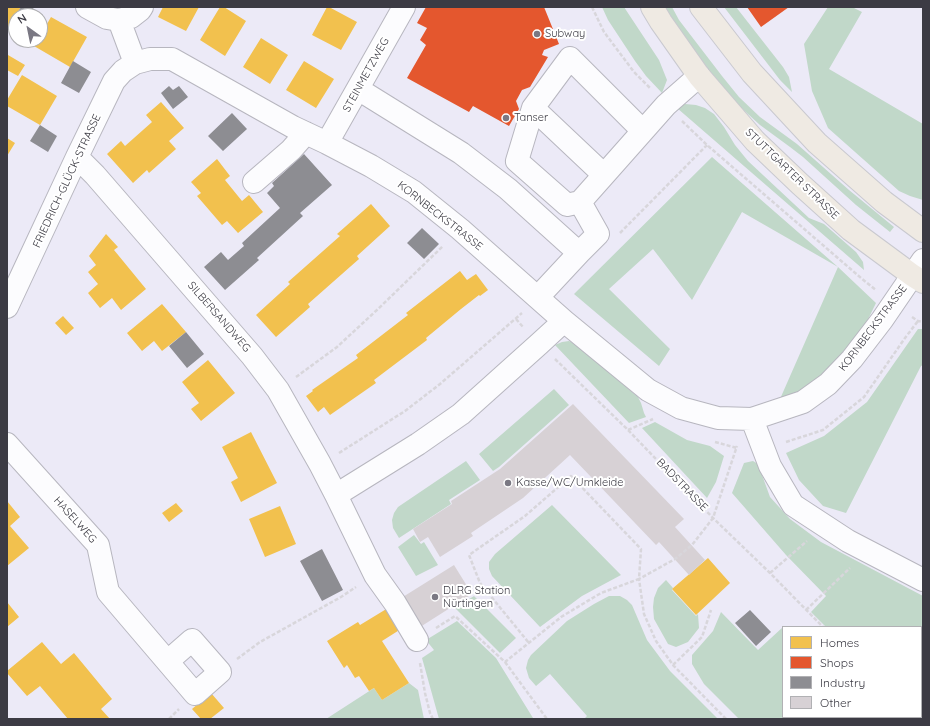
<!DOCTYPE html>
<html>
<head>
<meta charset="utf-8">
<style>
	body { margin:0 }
	#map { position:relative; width:930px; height:726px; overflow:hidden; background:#eceaf7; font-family:Quicksand,sans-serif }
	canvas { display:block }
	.frame { position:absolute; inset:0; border:8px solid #3c3b44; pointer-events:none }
	.legend { position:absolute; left:782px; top:626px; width:140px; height:92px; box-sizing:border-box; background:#fff; border:1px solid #b1b1b4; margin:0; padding:5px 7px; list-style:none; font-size:12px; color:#3c3b44 }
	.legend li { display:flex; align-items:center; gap:8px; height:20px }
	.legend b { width:20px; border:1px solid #b1b1b4 }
	.north { position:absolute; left:8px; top:8px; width:40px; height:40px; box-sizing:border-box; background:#fff; border:1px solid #b1b1b4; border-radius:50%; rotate:327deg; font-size:11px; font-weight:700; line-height:16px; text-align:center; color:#3c3b44 }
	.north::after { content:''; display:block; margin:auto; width:14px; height:18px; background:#7a7883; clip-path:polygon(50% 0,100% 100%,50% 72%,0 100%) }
</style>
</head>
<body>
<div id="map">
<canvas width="930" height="726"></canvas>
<div class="frame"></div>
<ul class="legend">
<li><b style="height:11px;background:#f2c14e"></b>Homes</li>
<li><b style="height:11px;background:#e4572e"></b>Shops</li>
<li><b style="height:11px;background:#8d8d92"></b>Industry</li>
<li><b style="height:11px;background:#d7d1d5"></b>Other</li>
</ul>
<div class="north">N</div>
</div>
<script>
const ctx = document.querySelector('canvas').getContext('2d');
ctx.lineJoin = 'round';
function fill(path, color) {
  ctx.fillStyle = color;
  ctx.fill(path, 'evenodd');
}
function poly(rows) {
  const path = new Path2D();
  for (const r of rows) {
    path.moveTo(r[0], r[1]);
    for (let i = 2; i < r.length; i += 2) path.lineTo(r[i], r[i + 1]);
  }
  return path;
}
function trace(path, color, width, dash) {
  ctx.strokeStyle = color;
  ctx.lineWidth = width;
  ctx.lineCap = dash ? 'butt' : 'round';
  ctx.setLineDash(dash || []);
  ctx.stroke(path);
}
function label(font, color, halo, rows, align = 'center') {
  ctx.font = font + ' Quicksand,sans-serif';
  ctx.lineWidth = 4;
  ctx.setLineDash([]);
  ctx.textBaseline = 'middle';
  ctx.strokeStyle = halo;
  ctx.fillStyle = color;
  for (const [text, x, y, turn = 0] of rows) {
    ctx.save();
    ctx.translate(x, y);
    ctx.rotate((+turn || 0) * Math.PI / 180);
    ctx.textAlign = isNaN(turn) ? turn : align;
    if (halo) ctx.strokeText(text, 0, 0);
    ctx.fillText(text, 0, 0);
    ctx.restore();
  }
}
fill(poly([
	[602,7,624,7,659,60,667,80,662,93,646,76,635,61,608,20],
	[664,7,672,7,679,20,722,76,739,97,760,117,797,144,849,190,894,227,890,232,856,205,803,157,790,147,760,125,738,105,714,78],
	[724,7,736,7,783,67,789,77,792,92,780,80],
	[828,7,852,7,862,12,829,69,923,124,923,200,910,196,899,191,828,128,812,91,804,44],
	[685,104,696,105,705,108,714,114,724,127,735,145,748,161,809,218,824,224,856,252,863,262,864,270,677,108,680,106],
	[712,157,838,267,876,303,855,346,801,394,780,399,838,267,742,212,692,300,653,249,609,289,670,349,659,366,574,294],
	[918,329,923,329,923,365,921,366,846,513,823,506,799,480,786,453,824,436,867,402],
	[569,341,575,344,638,397,641,403,644,413,646,417,629,423,555,345,562,342],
	[554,389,569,405,499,467,493,471,479,454],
	[655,422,687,440,710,446,724,456,716,482,707,498,642,428],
	[466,461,480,480,449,500,451,504,399,538,393,528,392,520,394,513,398,507],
	[753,461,758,464,770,497,790,519,821,542,923,596,923,684,921,688,921,627,826,627,811,612,826,596,786,555,732,493,744,463],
	[552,505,621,575,582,596,540,627,492,576,489,569,489,562,495,554],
	[414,535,421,544,424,542,438,565,416,576,398,547],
	[666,580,673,588,672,590,696,616,698,614,699,628,688,642,676,647,668,644,654,619,653,607,654,598,658,588],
	[474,596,516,638,500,653,455,608],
	[609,596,620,596,627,600,632,605,647,640,670,671,718,719,584,719,587,716,550,674,536,686,529,678,526,668,528,660,531,655,567,621,594,604],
	[721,612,758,650,783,627,783,717,896,717,898,719,739,719,704,684,692,664,692,655,713,631],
	[457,621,496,658,533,718,532,719,439,719,422,658,434,650,426,640],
	[409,683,418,690,424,719,326,719,374,688,382,700]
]), '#c1d8c9');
fill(poly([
	[7,7,21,7,7,29],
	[163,7,199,7,186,31,158,17],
	[220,7,224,7,246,21,225,56,200,40],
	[327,7,329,7,357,22,341,50,312,35],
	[51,17,87,37,70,67,34,46,38,40,40,40,40,36],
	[261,38,288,55,270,84,243,67],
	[8,55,25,65,18,76,7,70,7,57],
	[304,61,334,79,316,108,286,90],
	[22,75,57,96,40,125,7,106,7,100],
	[161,102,184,128,169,141,176,149,149,173,147,170,133,183,107,154,121,141,125,146,152,122,146,115],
	[7,138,15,143,7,156],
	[217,159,230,176,225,180,242,201,249,195,263,212,238,233,227,221,222,225,197,196,201,193,191,182],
	[371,204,390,226,357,256,359,259,308,304,310,307,276,337,256,315,290,284,288,282,340,236,337,234],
	[106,234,118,247,114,250,146,289,121,310,112,298,100,308,88,293,98,284,88,272,96,265,89,256],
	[460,271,467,280,476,274,488,290,480,296,479,295,461,309,426,338,427,340,374,380,376,383,330,415,324,407,318,412,306,396,313,391,312,390,358,358,356,355,408,315,406,313],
	[162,304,186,332,162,351,154,341,142,351,127,333],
	[63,316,74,328,66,335,55,323],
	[208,360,235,393,201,421,191,409,199,403,182,382],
	[251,432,277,483,241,502,231,482,238,478,222,447],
	[7,501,20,517,10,526,29,548,7,566],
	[176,503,183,511,169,522,162,513],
	[280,506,296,544,265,557,249,519],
	[708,558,730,583,696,615,672,589],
	[7,602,19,617,7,627],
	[388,608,401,629,382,641,409,683,382,700,374,688,369,691,359,676,355,678,347,665,344,668,327,641,358,622,360,625],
	[42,642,61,664,74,653,112,699,101,709,110,719,68,719,40,686,27,696,7,673,7,671],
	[211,693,224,708,210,719,201,719,192,709]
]), '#f2c14e');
fill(poly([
	[426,7,544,7,559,44,544,50,542,55,548,57,530,87,522,90,516,101,519,109,509,126,473,106,469,112,407,78,426,45,420,40,427,28,417,23],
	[747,7,789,7,761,27]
]), '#e4572e');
fill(poly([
	[21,7,31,7,43,15,40,20,40,16,16,16,16,35,7,29],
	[73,61,91,72,79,93,61,83],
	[169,86,173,90,179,86,188,97,173,109,161,93],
	[232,113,247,129,223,151,208,136],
	[40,125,57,136,48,152,30,141],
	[304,154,332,185,300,213,303,216,257,258,259,260,225,290,204,267,221,252,228,260,244,246,242,243,280,208,267,193,274,186,272,183],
	[422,228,439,244,424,259,407,243],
	[186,332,204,354,187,368,169,346],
	[322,549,343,590,322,601,300,561],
	[750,610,771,632,756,646,735,623]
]), '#8d8d92');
fill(poly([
	[573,404,684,519,675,527,705,560,689,575,659,542,656,545,570,455,523,498,471,533,473,536,440,557,428,537,420,542,413,529,452,504,451,501,500,469],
	[454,565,472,594,417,629,398,600]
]), '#d7d1d5');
const minor = poly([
	[87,7,107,18,119,20,135,63,150,59,172,59,293,127,327,143,371,166,414,192,460,229,564,321,648,390,681,408,718,418,752,419,803,402,828,384,852,359,882,320,923,260],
	[119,20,131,17,140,10,142,7],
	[358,89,461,153,508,189,579,253,538,297],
	[533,108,604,175],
	[643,131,570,58,533,108,517,161,567,205,580,202,604,175,666,105,699,76],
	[327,143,404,7],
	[77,157,95,175,252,356,278,390,320,464,336,495,375,575,395,603,417,640],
	[254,182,291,150,306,133],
	[579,253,598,234,580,202],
	[7,307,77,157,114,81,123,71,135,63],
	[752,419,770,466,793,505,848,541,923,580],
	[7,444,98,545,108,592,195,694,220,672,192,640,168,661],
	[336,495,418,444,461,414,539,344,564,321]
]);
const major = poly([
	[652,7,661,22,699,76,755,141,800,184,851,230,912,275,923,282],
	[701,7,752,73,817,143,884,202,923,231]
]);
trace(minor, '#b7b6bf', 24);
trace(major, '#c9c9cf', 24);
trace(poly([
	[592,7,604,32,634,72,651,89],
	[682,121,707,145,861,278,876,290],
	[620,233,707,145],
	[912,317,918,321,923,322],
	[516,319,523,327],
	[555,359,628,430,713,518,770,573,823,627],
	[296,377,337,347,378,309,443,246],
	[628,430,653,419],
	[715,442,737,448],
	[786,442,823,430,864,397,905,338,918,321],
	[339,453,405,411,440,384,522,313],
	[770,573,807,541],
	[806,610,850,568],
	[436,628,455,616,505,662,561,617,601,593,639,579,641,549,571,476,525,516,469,555,480,583,529,643],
	[237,659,260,642,341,597,356,587],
	[505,662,547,719],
	[420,663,425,693,430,713,433,719],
	[673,665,702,637,711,610],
	[908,717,910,719],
	[169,719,179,709],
	[726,719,673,665,656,641,644,614,639,579,675,559,692,545,713,518,737,446]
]), '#d8d6db', 2.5, [4, 2]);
trace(minor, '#fcfcfe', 22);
trace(major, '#efeae3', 22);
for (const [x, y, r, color] of [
	[537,34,4,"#7a7883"],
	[506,118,4,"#7a7883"],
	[508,483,4,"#7a7883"],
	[435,597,4,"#7a7883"]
]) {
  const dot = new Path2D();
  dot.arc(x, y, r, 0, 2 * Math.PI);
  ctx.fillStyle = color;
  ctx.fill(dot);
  trace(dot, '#fff', 1.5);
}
label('11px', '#3c3b44', '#fff', [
	["Subway",545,34],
	["Tanser",514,118],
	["Kasse/WC/Umkleide",516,483],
	["DLRG Station",443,591],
	["Nürtingen",443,604]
], 'left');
label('11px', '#3c3b44', '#fff', [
	["STEINMETZWEG",366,75,-61],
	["STUTTGARTER STRASSE",792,174,44],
	["FRIEDRICH-GLÜCK-STRASSE",67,181,-65],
	["KORNBECKSTRASSE",440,216,38],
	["SILBERSANDWEG",219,317,49],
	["KORNBECKSTRASSE",873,328,-53],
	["BADSTRASSE",682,485,46],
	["HASELWEG",75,520,48]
]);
</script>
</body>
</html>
